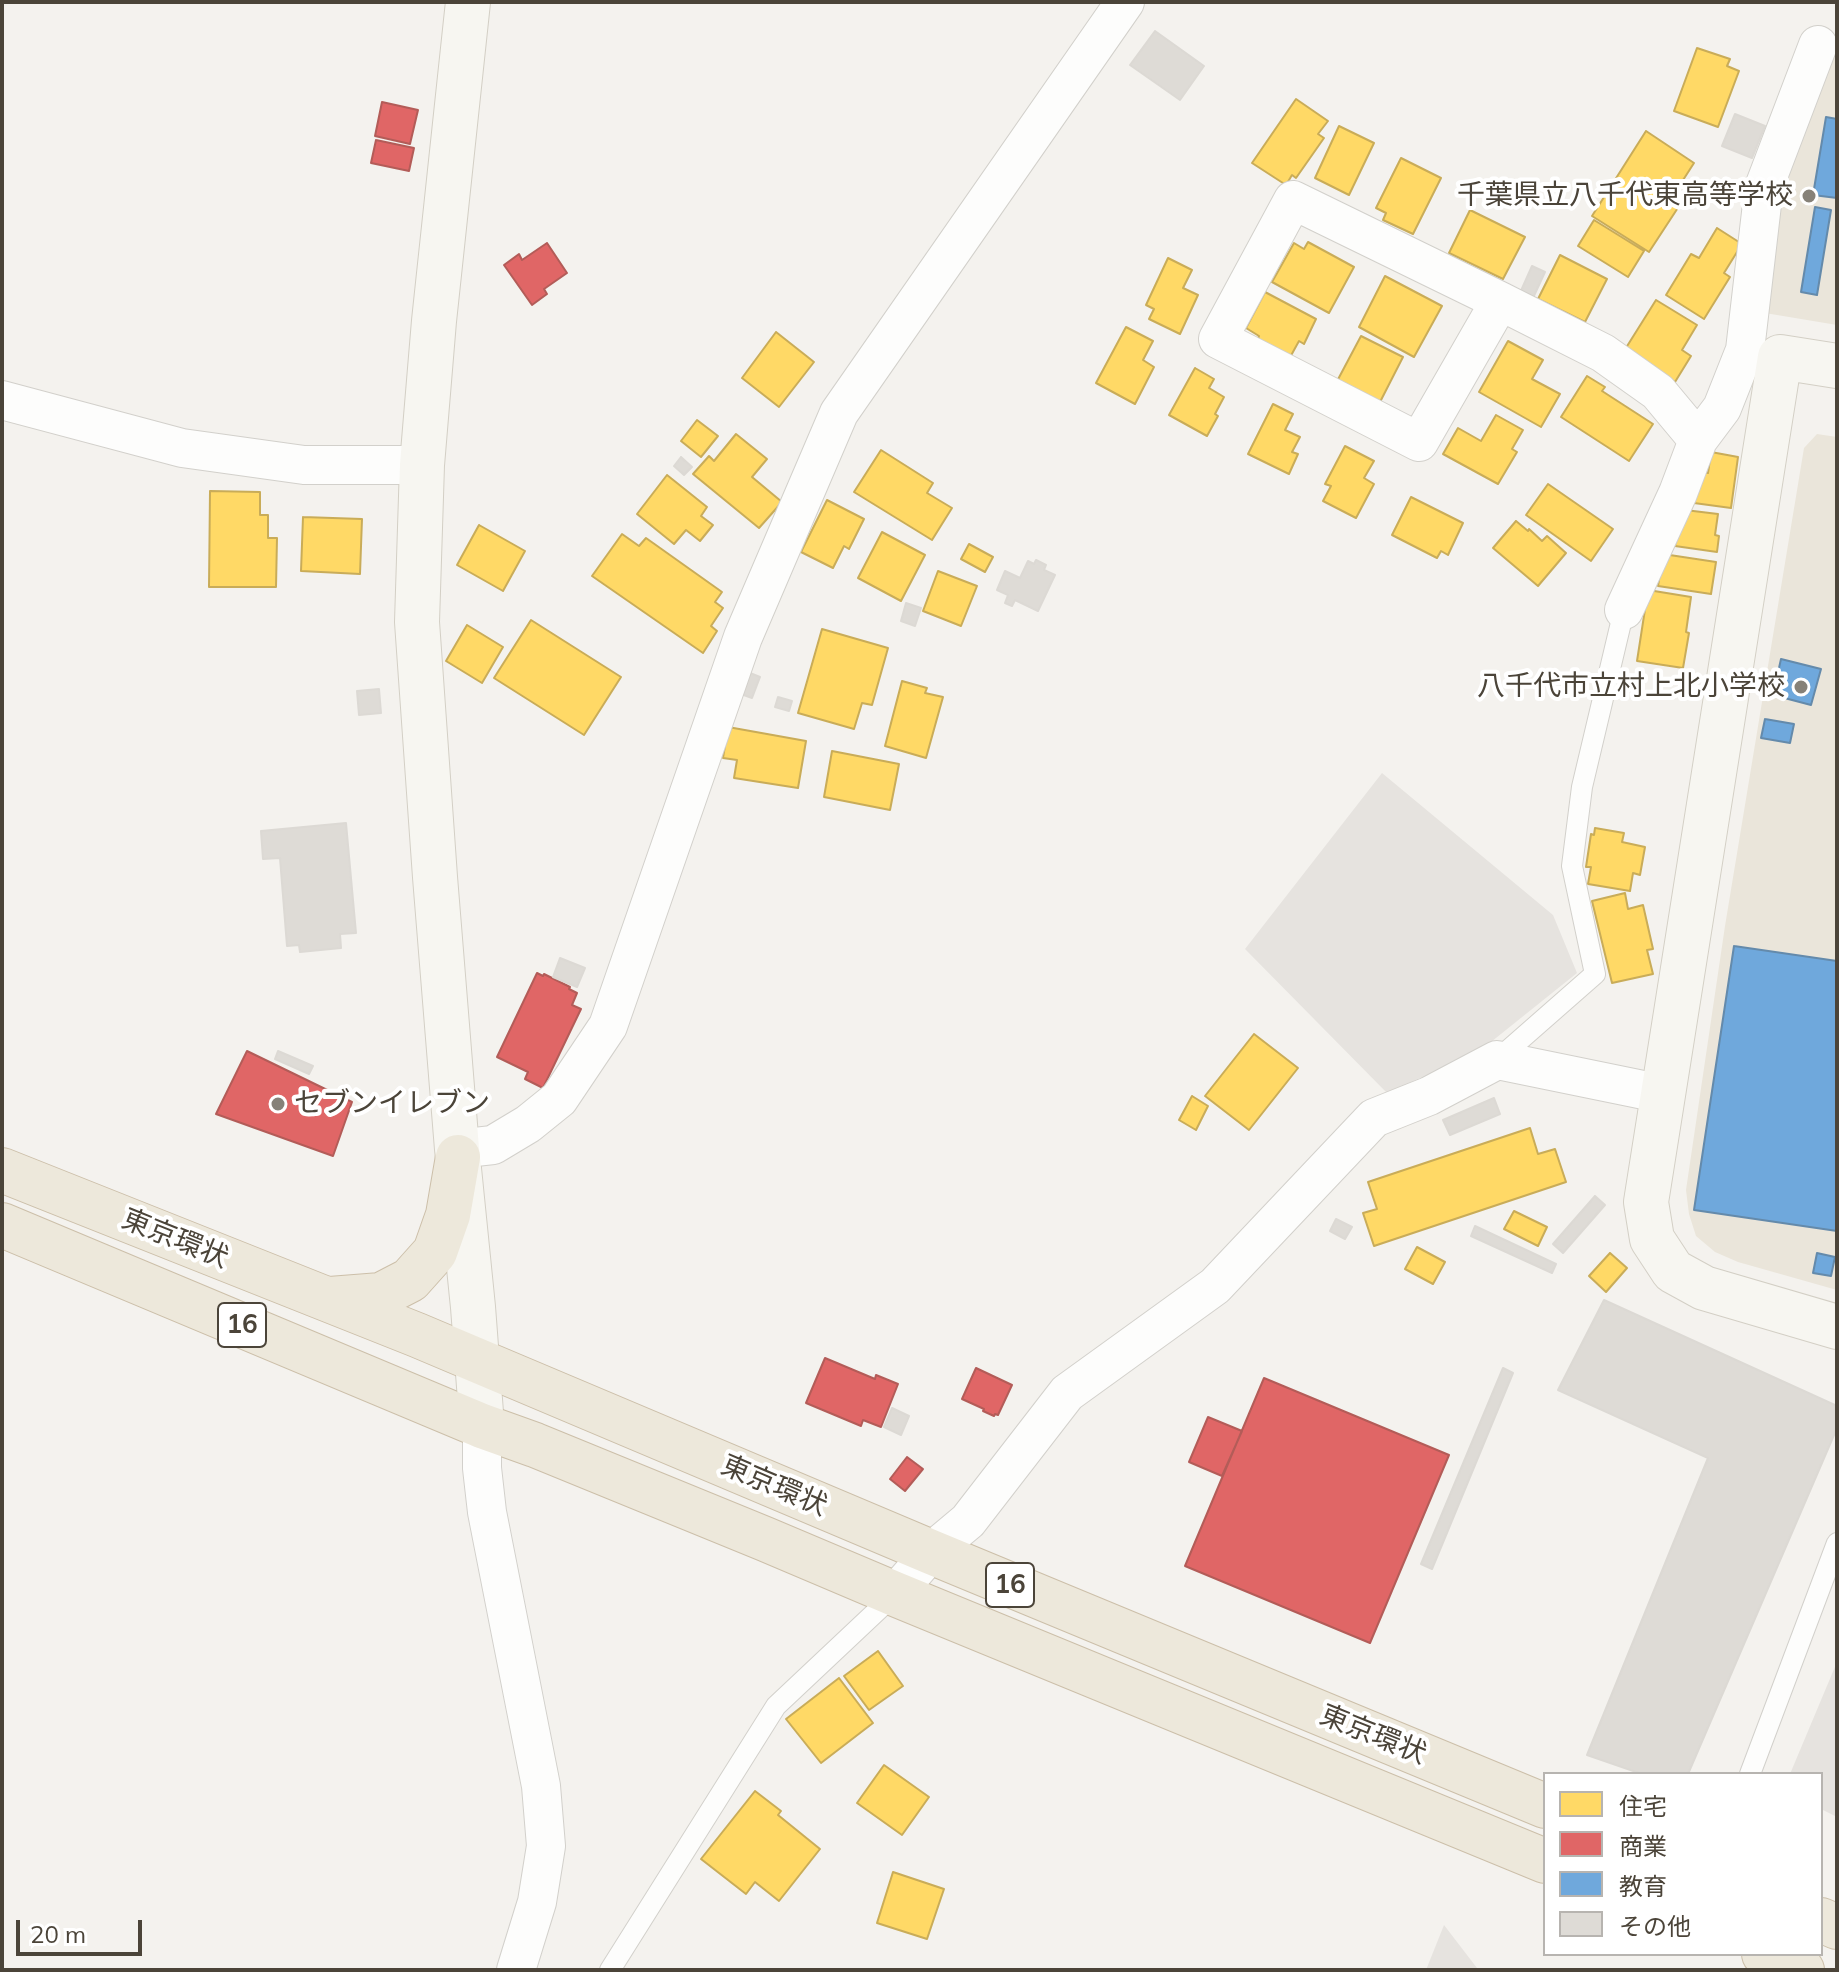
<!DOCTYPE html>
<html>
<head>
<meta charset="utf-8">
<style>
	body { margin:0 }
	#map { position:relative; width:1839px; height:1972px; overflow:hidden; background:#f4f2ee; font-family:Mulish,"Noto Sans JP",sans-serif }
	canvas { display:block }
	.frame { position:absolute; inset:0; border:4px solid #4b4439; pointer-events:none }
	.legend { position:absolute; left:1543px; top:1772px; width:280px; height:184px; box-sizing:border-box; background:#fff; border:2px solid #b7b4b0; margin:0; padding:10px 14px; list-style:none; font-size:24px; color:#4b4439 }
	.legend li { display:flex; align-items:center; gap:16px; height:40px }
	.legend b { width:40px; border:2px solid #b7b4b0 }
	.scale { position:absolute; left:16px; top:1920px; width:126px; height:36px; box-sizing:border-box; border:4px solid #4b4439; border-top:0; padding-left:10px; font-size:24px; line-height:28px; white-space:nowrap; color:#4b4439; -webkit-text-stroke:6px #fff; paint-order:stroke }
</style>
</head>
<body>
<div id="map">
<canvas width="1839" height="1972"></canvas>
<div class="frame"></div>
<ul class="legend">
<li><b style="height:22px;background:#ffd966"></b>住宅</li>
<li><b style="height:22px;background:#e06666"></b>商業</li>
<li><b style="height:22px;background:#6fa8dc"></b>教育</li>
<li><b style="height:22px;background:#dedbd6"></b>その他</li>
</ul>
<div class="scale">20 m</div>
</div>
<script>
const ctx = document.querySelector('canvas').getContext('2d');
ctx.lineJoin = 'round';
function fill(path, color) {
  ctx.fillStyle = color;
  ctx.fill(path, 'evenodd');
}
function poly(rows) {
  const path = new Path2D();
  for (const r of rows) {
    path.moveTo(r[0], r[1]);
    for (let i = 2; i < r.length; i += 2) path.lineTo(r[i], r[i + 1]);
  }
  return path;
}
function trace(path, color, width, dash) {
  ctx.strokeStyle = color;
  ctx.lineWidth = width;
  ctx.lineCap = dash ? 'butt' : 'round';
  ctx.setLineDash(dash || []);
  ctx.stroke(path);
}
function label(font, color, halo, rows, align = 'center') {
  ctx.font = font + ' Mulish,"Noto Sans JP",sans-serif';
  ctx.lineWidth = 8;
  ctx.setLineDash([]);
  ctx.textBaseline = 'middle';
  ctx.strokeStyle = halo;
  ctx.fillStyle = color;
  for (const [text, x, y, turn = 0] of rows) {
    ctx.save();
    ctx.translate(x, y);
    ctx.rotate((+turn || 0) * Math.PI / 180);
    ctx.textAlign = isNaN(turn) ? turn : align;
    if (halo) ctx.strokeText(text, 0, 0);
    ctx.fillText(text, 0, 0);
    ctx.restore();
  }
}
fill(poly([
	[1837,39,1837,325,1765,313,1773,232,1790,161,1834,52],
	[1817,434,1837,437,1837,1290,1738,1262,1715,1252,1696,1236,1689,1214,1686,1190,1725,926,1804,448]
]), '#eae5da');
fill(poly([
	[1382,773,1553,915,1577,973,1481,1050,1387,1093,1245,949],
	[1837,1662,1837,1817,1821,1809,1821,1774,1790,1774],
	[1444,1925,1477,1968,1475,1970,1426,1970]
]), '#e6e3df');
const homes = poly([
	[1697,48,1730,59,1727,66,1739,71,1718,127,1674,111,1697,48],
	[1296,99,1328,121,1318,134,1324,138,1296,178,1292,175,1286,185,1252,163,1296,99],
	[1339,126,1374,143,1349,195,1315,178,1339,126],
	[1646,131,1694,163,1676,191,1685,197,1649,252,1592,216,1646,131],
	[1401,158,1441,178,1413,234,1383,220,1386,213,1376,208,1401,158],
	[1470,210,1525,237,1503,279,1449,253,1470,210],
	[1594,220,1644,251,1628,277,1578,246,1594,220],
	[1717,228,1742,244,1724,273,1730,277,1704,319,1666,295,1691,254,1699,258,1717,228],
	[1308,242,1354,267,1329,313,1272,282,1294,243,1304,249,1308,242],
	[1560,255,1607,279,1585,322,1538,299,1560,255],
	[1168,258,1192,270,1183,288,1198,295,1180,334,1149,319,1154,309,1146,305,1168,258],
	[1385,276,1442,306,1414,357,1359,327,1385,276],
	[1265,292,1316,319,1304,344,1299,341,1288,361,1255,345,1259,336,1246,328,1265,292],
	[1656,300,1697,325,1682,350,1691,356,1675,382,1624,351,1656,300],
	[1126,327,1153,341,1143,360,1154,367,1135,404,1096,383,1126,327],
	[776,332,814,362,779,407,742,378,776,332],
	[1361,336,1403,357,1379,404,1335,385,1361,336],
	[1508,341,1543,360,1532,379,1560,394,1541,427,1479,392,1508,341],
	[1195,368,1214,379,1209,388,1224,397,1215,414,1218,416,1207,436,1169,415,1195,368],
	[1587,376,1605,387,1602,391,1653,424,1629,461,1561,417,1587,376],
	[1273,404,1293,414,1285,430,1300,437,1292,452,1298,454,1289,474,1248,454,1273,404],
	[1496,415,1523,430,1512,449,1517,452,1498,484,1443,454,1458,428,1481,441,1496,415],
	[697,420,718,436,701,457,681,441,697,420],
	[736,434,767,459,752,477,782,502,759,528,693,474,709,456,714,461,736,434],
	[1345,446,1374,461,1364,478,1374,484,1356,518,1323,501,1331,486,1325,484,1345,446],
	[881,450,933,483,927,493,952,508,932,540,854,492,881,450],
	[1711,452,1738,457,1731,508,1694,503,1699,472,1708,473,1711,452],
	[667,475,707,507,701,516,713,525,700,541,686,530,674,544,637,514,667,475],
	[1548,484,1613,529,1591,561,1526,515,1548,484],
	[210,491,260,492,260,515,268,515,268,538,277,538,276,587,209,587,210,491],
	[1411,497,1463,523,1448,555,1441,551,1437,558,1392,535,1411,497],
	[827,500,864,519,849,549,844,546,833,568,801,552,827,500],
	[1685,510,1718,514,1715,535,1719,536,1717,552,1675,546,1678,525,1685,510],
	[303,517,362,519,360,574,301,571,303,517],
	[1516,521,1528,531,1529,529,1542,541,1547,536,1566,553,1538,586,1493,548,1516,521],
	[479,525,525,551,503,591,457,565,479,525],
	[882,532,925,555,901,601,858,578,882,532],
	[622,534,639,546,646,538,722,592,715,602,723,608,711,626,717,631,703,653,592,576,622,534],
	[969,544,993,557,985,572,961,559,969,544],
	[1663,554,1716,562,1711,594,1658,586,1663,554],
	[938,571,977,586,961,626,923,611,938,571],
	[1648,590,1691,597,1686,632,1689,633,1683,668,1637,661,1648,590],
	[531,620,621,677,584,735,494,678,531,620],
	[467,625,503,647,482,683,446,661,467,625],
	[822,629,888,648,872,705,862,703,854,729,798,713,822,629],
	[902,681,927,688,925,693,943,697,926,758,885,746,902,681],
	[728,727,806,741,798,788,734,778,737,760,723,758,728,727],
	[832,751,899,764,890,810,824,797,832,751],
	[1595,828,1624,833,1622,842,1645,847,1640,875,1633,873,1630,891,1588,884,1591,867,1586,867,1591,834,1594,835,1595,828],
	[1625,893,1628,909,1643,905,1653,949,1647,950,1653,974,1612,983,1592,901,1625,893],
	[1254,1034,1298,1068,1249,1130,1205,1096,1254,1034],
	[1192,1096,1208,1106,1196,1130,1179,1120,1192,1096],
	[1530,1128,1538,1154,1555,1149,1566,1182,1374,1246,1363,1213,1377,1209,1368,1182,1530,1128],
	[1514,1211,1547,1227,1538,1246,1504,1229,1514,1211],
	[1417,1247,1445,1262,1433,1284,1405,1269,1417,1247],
	[1610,1253,1627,1268,1606,1292,1589,1276,1610,1253],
	[878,1651,903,1686,869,1710,844,1676,878,1651],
	[839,1678,873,1723,821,1763,786,1719,839,1678],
	[884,1765,929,1797,902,1835,857,1803,884,1765],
	[755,1791,781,1811,778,1815,820,1849,779,1901,755,1882,746,1894,701,1859,755,1791],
	[893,1872,944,1889,927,1939,877,1923,893,1872]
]);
fill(homes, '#ffd966');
trace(homes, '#c9ac58', 2);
const shops = poly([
	[382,102,418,110,410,144,375,136,382,102],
	[376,140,414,148,409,171,371,163,376,140],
	[547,243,567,273,544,289,547,294,532,305,504,265,519,254,522,260,547,243],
	[537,973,543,976,544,974,570,987,569,989,577,993,572,1005,581,1009,543,1088,525,1079,528,1072,497,1057,537,973],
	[247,1051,352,1102,333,1156,216,1114,247,1051],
	[825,1358,875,1379,876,1375,898,1384,881,1427,863,1420,861,1426,806,1403,825,1358],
	[976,1368,1012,1385,998,1415,995,1414,994,1416,983,1411,984,1409,962,1399,976,1368],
	[1264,1378,1449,1455,1370,1643,1185,1566,1264,1378],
	[1208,1417,1242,1431,1222,1476,1189,1462,1208,1417],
	[907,1457,923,1469,905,1491,890,1479,907,1457]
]);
fill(shops, '#e06666');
trace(shops, '#b35c58', 2);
const schools = poly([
	[1826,117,1837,119,1837,198,1813,195,1826,117],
	[1815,207,1831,210,1817,295,1801,292,1815,207],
	[1781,659,1821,669,1811,705,1773,695,1781,659],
	[1765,719,1794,724,1790,743,1761,738,1765,719],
	[1734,946,1837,961,1837,1231,1694,1210,1734,946],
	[1817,1253,1835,1257,1831,1276,1813,1273,1817,1253]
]);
fill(schools, '#6fa8dc');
trace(schools, '#648aab', 2);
const building = poly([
	[1155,31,1204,66,1180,100,1130,65,1155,31],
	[1735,114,1765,126,1752,158,1722,146,1735,114],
	[1532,266,1545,272,1533,298,1520,293,1532,266],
	[681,457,692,467,684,475,674,466,681,457],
	[1036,560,1046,565,1044,570,1055,575,1038,611,1015,600,1012,606,1005,603,1008,595,997,590,1005,571,1020,578,1028,561,1034,564,1036,560],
	[906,603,921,608,915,626,901,621,906,603],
	[750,673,760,677,752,698,741,694,750,673],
	[379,689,381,713,359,715,357,691,379,689],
	[778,697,792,701,789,711,775,707,778,697],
	[346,823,356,933,340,934,341,948,300,952,299,945,287,946,280,858,263,859,261,831,346,823],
	[560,958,585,968,577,987,553,977,560,958],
	[278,1051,313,1066,309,1074,275,1059,278,1051],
	[1494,1098,1500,1114,1450,1135,1443,1120,1494,1098],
	[1595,1196,1605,1205,1563,1253,1553,1244,1595,1196],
	[1336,1219,1352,1227,1345,1239,1330,1231,1336,1219],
	[1475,1226,1556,1264,1552,1273,1471,1236,1475,1226],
	[1604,1300,1837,1406,1837,1428,1688,1774,1642,1774,1587,1755,1708,1458,1558,1390,1604,1300],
	[1503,1368,1513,1373,1432,1569,1421,1564,1503,1368],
	[892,1408,909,1416,901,1435,884,1427,892,1408]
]);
fill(building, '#dedbd6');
trace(building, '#dcd9d4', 2);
const lane = poly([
	[1497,1060,1595,974,1572,866,1582,787,1624,610],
	[1750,1774,1837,1543],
	[610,1970,776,1706,895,1594]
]);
const street = poly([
	[1500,301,1419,442,1218,339,1293,200,1500,301,1603,353,1658,392,1698,440],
	[2,400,182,448,304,465,422,465],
	[1624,610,1678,493,1698,440,1722,408,1745,350,1764,187,1818,45],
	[457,1149,493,1145,528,1124,559,1099,608,1026,743,637,839,413,1125,2],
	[482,1426,482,1468,487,1512,541,1786,546,1846,537,1902,516,1970],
	[895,1594,931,1552,968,1521,1067,1393,1215,1286,1374,1118,1429,1096,1497,1060,1663,1094]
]);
const secondary = poly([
	[468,2,434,321,422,465,417,622,435,877,457,1149,473,1307,482,1426],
	[1837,366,1780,357,1646,1202,1652,1239,1673,1271,1704,1288,1837,1327]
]);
const highway = poly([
	[2,1170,417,1335,931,1552,1545,1806],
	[2,1225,482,1426,535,1445,765,1539,895,1594,1545,1861],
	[330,1299,381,1295,410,1280,435,1252,448,1215,458,1157],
	[1821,1920,1837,1927],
	[1764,1954,1802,1970]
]);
trace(lane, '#d2d0cb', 22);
trace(street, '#d2d0cb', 40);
trace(secondary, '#d3cfc5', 46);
trace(highway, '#ccbfa9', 46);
trace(lane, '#fdfdfc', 20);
trace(street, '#fdfdfc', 38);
trace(secondary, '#f7f6f1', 44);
trace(highway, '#ede8db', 44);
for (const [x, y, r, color] of [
	[1809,196,8,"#868178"],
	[1801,687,8,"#868178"],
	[278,1104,8,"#868178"]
]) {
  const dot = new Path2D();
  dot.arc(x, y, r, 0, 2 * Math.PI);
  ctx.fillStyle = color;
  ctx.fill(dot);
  trace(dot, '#fff', 3);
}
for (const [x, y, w] of [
	[242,1325,48],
	[1010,1585,48]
]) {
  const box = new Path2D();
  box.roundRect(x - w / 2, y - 22, w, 44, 6);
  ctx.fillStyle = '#fff';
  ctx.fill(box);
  trace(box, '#4b4439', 2);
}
label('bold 26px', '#4b4439', null, [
	["16",242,1325],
	["16",1010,1585]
]);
label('28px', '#4b4439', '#fff', [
	["千葉県立八千代東高等学校",1793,196],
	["八千代市立村上北小学校",1785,687],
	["セブンイレブン",294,1104,"left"]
], 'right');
label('28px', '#4b4439', '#fff', [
	["東京環状",175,1239,22],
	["東京環状",774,1486,23],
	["東京環状",1373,1735,22]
]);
</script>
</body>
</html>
